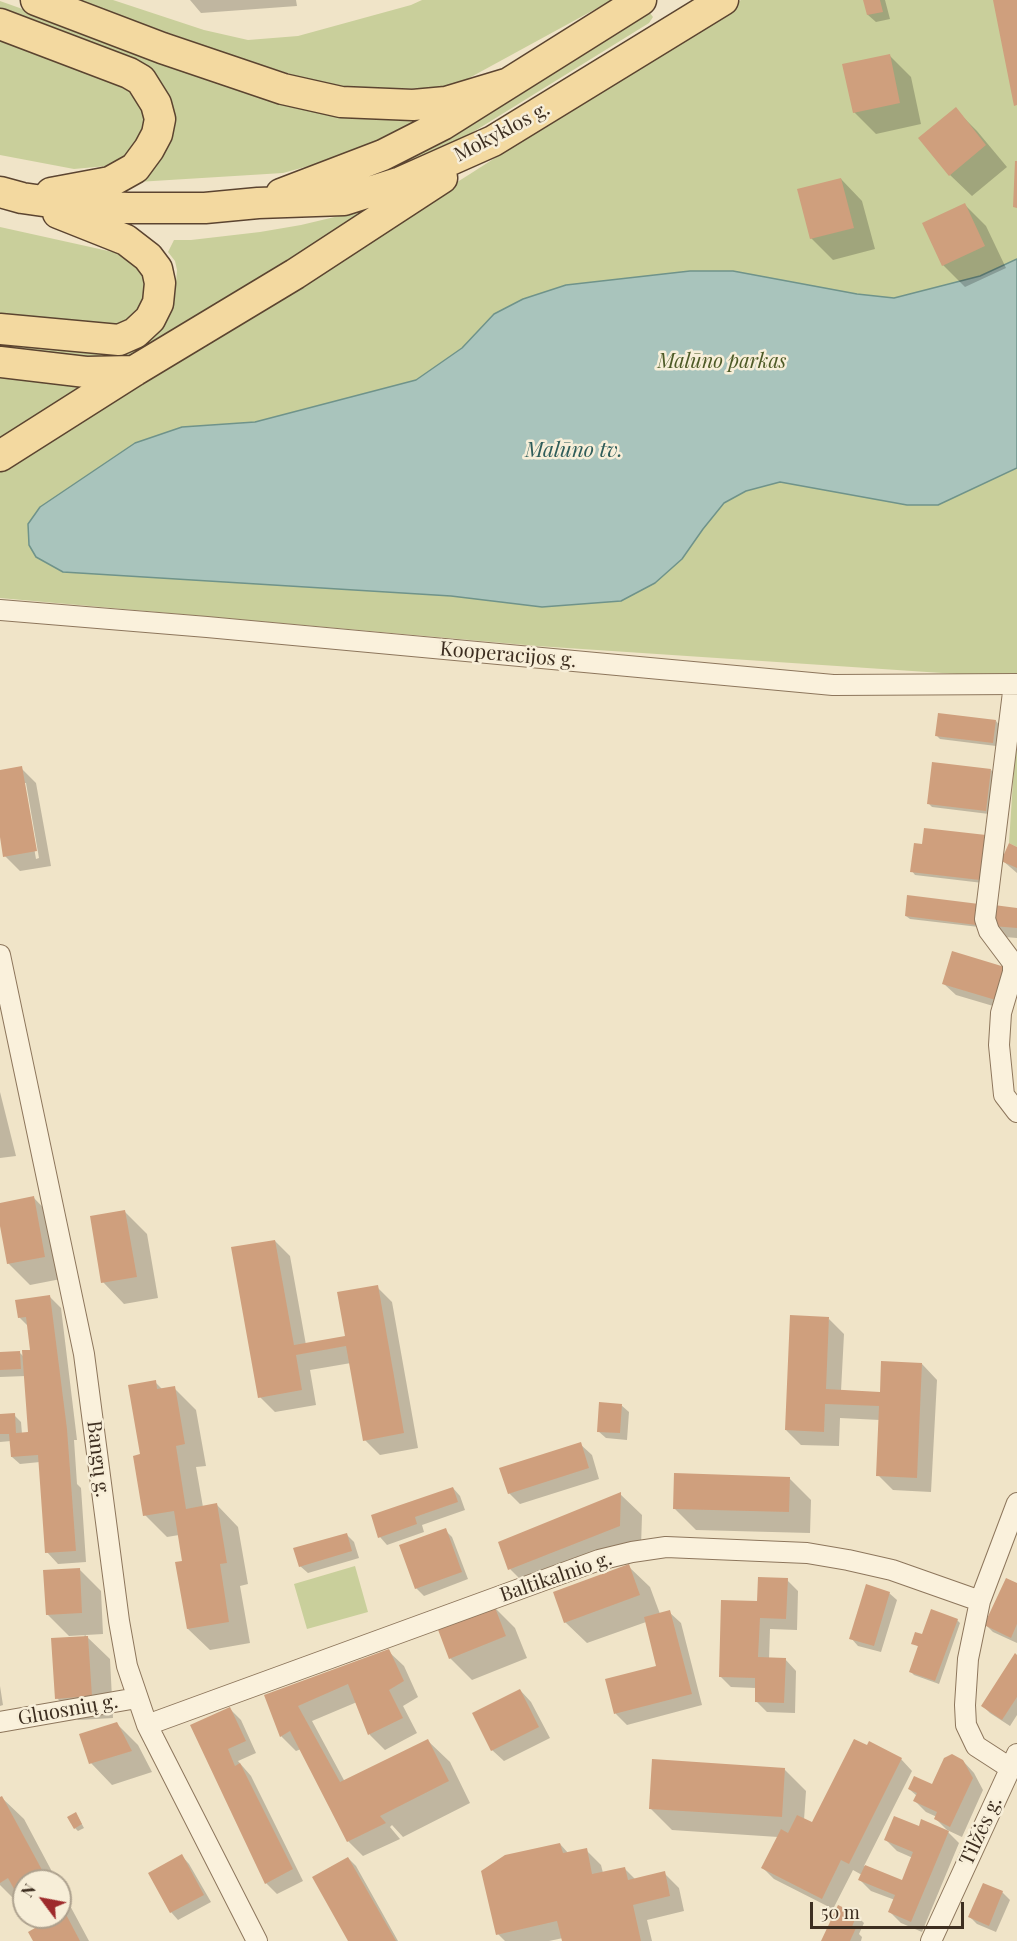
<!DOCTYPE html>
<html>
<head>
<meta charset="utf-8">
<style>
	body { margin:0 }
	#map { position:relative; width:1017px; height:1941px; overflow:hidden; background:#f0e4c8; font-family:"Playfair Display",serif }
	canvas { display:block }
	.north { position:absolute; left:12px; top:1869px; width:60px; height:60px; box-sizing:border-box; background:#f7eed8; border:2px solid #ada18e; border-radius:50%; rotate:302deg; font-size:16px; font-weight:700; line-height:24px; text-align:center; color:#3d2e20 }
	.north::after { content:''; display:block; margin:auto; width:21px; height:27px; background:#9e2a2b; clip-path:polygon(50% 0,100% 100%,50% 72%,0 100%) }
	.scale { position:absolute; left:810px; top:1902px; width:154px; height:27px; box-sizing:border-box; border:3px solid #3d2e20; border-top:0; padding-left:8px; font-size:18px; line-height:21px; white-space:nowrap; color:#3d2e20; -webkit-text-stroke:4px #f7eed8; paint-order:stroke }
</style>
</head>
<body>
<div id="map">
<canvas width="1017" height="1941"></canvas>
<div class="north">N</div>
<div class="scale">50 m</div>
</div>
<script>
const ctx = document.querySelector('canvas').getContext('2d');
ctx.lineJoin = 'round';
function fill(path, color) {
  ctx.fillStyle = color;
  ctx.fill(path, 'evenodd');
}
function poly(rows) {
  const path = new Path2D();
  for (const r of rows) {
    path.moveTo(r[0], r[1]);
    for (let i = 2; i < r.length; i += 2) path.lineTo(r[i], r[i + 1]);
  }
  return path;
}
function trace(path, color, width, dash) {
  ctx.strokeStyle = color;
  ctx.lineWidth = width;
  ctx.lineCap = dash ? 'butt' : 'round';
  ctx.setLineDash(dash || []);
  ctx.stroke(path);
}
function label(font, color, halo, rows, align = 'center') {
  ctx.font = font + ' "Playfair Display",serif';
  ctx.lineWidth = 5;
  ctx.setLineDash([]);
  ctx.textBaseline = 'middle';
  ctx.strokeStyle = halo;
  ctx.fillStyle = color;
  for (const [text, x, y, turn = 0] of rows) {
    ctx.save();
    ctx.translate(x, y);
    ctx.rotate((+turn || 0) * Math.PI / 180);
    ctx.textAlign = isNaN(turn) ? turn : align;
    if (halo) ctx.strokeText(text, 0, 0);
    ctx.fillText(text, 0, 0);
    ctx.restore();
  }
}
fill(poly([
	[75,0,113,0,204,30,248,40,298,36,411,5,422,0,612,0,449,89,334,88,243,59],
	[741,0,1017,0,1017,678,537,646,0,598,0,469,470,174],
	[0,1,191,69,278,104,338,114,420,117,424,120,345,156,283,173,137,182,166,101,0,10],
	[644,13,650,13,653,17,649,23,465,137,401,170,336,190,362,177,420,154],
	[0,37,123,80,143,98,147,125,124,161,107,166,74,169,0,155],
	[364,210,342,227,163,338,128,358,111,361,0,348,0,340,99,352,168,317,175,296,177,270,175,261,168,252,174,240,191,240,260,232,301,225],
	[0,227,122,254,137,262,152,282,148,301,125,329,0,318],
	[0,373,82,385,81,388,0,440],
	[1015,750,1017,750,1017,847,1009,843],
	[355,1566,368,1612,307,1629,294,1584]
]), '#c9cf9b');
const water = poly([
	[1017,259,1017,468,938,505,907,505,780,482,746,491,724,503,703,529,682,559,655,583,621,601,542,607,451,596,63,572,36,557,29,545,28,524,40,507,135,443,182,427,255,422,416,380,462,348,494,314,523,299,566,285,690,271,733,271,857,294,894,298,980,276,1017,259]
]);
fill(water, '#a9c4bc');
trace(water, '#6f938a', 1.5);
fill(poly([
	[190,0,296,0,297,6,201,13],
	[865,0,885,0,890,19,876,22,868,15],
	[889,55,911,77,921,124,876,134,854,112],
	[956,110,977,131,1007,167,972,196,950,175],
	[841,179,862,201,875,249,833,260,811,238],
	[965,205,986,226,1006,268,965,287,943,265],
	[996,721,999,725,996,746,940,739,937,736],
	[21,768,36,783,51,866,20,871,5,856,0,828,0,771],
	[23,783,26,783,39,858,36,859],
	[991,770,994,773,989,814,932,807,928,803],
	[985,837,983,883,915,875,912,871],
	[1017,848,1017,873,1003,861],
	[978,905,979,927,910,919,906,916],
	[1017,909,1017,938,1005,937,994,925],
	[1017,978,1010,1011,956,995,944,984],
	[0,1092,16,1156,0,1158],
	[34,1198,55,1220,66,1278,30,1285,8,1263,0,1218,0,1204],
	[125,1212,147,1234,158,1298,124,1304,103,1282],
	[275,1241,290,1256,306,1345,347,1337,377,1287,392,1302,418,1448,380,1455,365,1440,351,1363,310,1370,316,1405,275,1412,260,1397],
	[50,1297,61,1308,77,1440,74,1440,77,1484,81,1488,86,1562,58,1564,47,1552,40,1462,20,1464,12,1457,11,1441,0,1442,0,1416,14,1415,21,1422,22,1434,32,1433,26,1376,0,1377,0,1387,0,1354,20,1353,24,1357,32,1351,28,1326,19,1317],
	[829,1319,844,1334,841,1391,881,1393,922,1364,937,1380,931,1492,893,1490,878,1475,880,1420,840,1418,839,1446,801,1445,786,1430],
	[155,1382,163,1390,174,1388,196,1410,206,1466,196,1467,203,1507,217,1505,238,1527,248,1584,240,1586,250,1643,210,1650,188,1629,184,1562,179,1535,167,1537,145,1515,142,1456],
	[621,1405,629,1412,627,1440,606,1438,598,1431],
	[580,1444,592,1455,599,1479,520,1504,509,1493],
	[789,1478,811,1500,810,1533,696,1530,674,1508],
	[453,1488,460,1496,465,1510,422,1525,424,1532,387,1545,380,1537],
	[620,1494,642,1515,641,1547,531,1590,510,1569],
	[445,1530,452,1537,468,1579,424,1596,416,1588],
	[346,1534,354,1542,359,1558,308,1573,300,1566],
	[628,1566,650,1587,660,1614,669,1612,681,1623,702,1705,627,1725,616,1714,607,1680,658,1667,646,1622,587,1643,565,1622],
	[79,1569,101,1591,103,1634,69,1636,47,1614],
	[787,1580,798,1591,797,1630,770,1629,769,1659,785,1659,796,1671,795,1713,767,1712,756,1701,756,1688,731,1687,720,1676,758,1602],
	[1017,1584,1017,1643,993,1632,986,1625],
	[889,1593,897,1600,881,1652,858,1646,851,1638],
	[493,1606,515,1628,527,1658,472,1680,450,1658],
	[957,1620,960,1623,939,1684,914,1675,910,1671,919,1647,913,1643],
	[85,1635,110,1659,113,1718,78,1720,57,1698],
	[388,1651,404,1666,418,1697,403,1706,417,1733,385,1750,370,1735,357,1702,312,1721,345,1782,428,1741,450,1762,470,1803,403,1837,392,1825,390,1827,400,1839,363,1856,348,1841,301,1749,296,1751,281,1736,266,1696],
	[1017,1656,1017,1715,1010,1726,990,1713,983,1706],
	[0,1686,3,1705,0,1706],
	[520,1690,531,1702,550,1738,504,1761,492,1750],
	[230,1709,241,1720,256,1753,238,1761,251,1776,303,1881,277,1894,266,1883,192,1726],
	[117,1724,138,1745,152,1772,112,1785,91,1763],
	[901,1759,912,1771,864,1866,902,1882,913,1858,897,1851,886,1840,919,1828,948,1832,959,1843,922,1932,901,1923,890,1912,895,1900,871,1891,860,1880,862,1875,853,1870,833,1909,774,1879,763,1868,778,1837,672,1830,650,1808,784,1769,806,1791,804,1820,812,1824],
	[963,1761,974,1773,983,1790,962,1837,947,1830,936,1819,937,1817,926,1812,915,1801,917,1796,909,1789,933,1786],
	[2,1798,24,1819,57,1881,24,1881,24,1904,20,1905,0,1885,0,1799],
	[78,1817,84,1828,78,1831,75,1828],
	[560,1844,569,1854,586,1850,601,1865,603,1873,624,1868,636,1880,664,1873,679,1888,684,1911,647,1920,652,1941,563,1941,563,1938,549,1941,505,1941,498,1934],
	[182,1856,189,1864,211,1902,178,1920,171,1912,150,1874],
	[348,1858,356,1866,398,1941,350,1941],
	[60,1887,89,1941,34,1941,37,1929,31,1917,60,1917],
	[1002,1892,1010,1900,996,1932,977,1924,970,1917],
	[839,1907,857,1916,864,1923,859,1934,862,1937,861,1941,822,1941]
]), '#0003');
fill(poly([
	[863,0,880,0,883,12,867,15],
	[993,0,1017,0,1017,105,1014,106],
	[890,54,900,103,853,113,842,64],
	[956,107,986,145,949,176,918,138],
	[1015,161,1017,161,1017,208,1013,207],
	[841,178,854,228,810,239,797,189],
	[965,203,985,246,942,266,922,223],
	[938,713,996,720,993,743,935,736],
	[932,762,991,769,986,811,927,804],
	[22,766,37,851,3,857,0,837,0,770],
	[924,828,986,835,980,880,910,872,914,843,922,844],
	[1009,843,1017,847,1017,868,1001,861],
	[907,895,979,904,976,925,905,916],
	[994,905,1017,908,1017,928,992,926],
	[952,951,1008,968,999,1001,942,984],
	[34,1196,45,1257,7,1264,0,1226,0,1203],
	[125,1210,137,1277,101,1283,90,1216],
	[275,1240,294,1345,345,1336,337,1292,378,1285,404,1433,363,1441,346,1346,296,1355,302,1390,258,1398,231,1247],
	[50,1295,67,1429,76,1551,45,1553,38,1455,11,1457,9,1434,0,1434,0,1414,15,1413,16,1433,28,1432,22,1350,30,1350,26,1317,18,1318,15,1300],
	[790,1315,829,1317,826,1389,880,1392,881,1361,922,1363,917,1478,876,1476,879,1406,825,1404,824,1432,785,1430],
	[20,1351,21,1369,0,1370,0,1352],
	[156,1380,157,1389,175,1386,185,1444,176,1446,186,1509,217,1503,227,1563,220,1564,229,1622,187,1629,175,1562,182,1561,174,1511,143,1516,133,1456,140,1454,128,1385],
	[599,1402,622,1404,620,1433,597,1432],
	[581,1442,589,1468,508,1494,499,1468],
	[674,1473,790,1477,789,1512,673,1509],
	[453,1487,458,1502,415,1517,417,1524,378,1538,371,1515],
	[621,1492,620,1526,508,1570,498,1542],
	[446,1528,462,1572,415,1589,399,1545],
	[347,1533,352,1551,299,1567,293,1548],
	[629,1564,640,1595,564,1623,553,1592],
	[80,1568,82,1613,46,1615,43,1570],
	[758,1577,788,1578,786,1619,760,1618,758,1657,786,1658,784,1703,755,1702,755,1678,719,1677,721,1600,757,1601],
	[1006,1578,1017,1583,1017,1624,1011,1638,984,1625],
	[866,1584,890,1592,874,1646,849,1639],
	[494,1605,506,1636,449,1659,437,1627],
	[931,1609,958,1619,935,1681,909,1672,918,1646,911,1644,915,1632,922,1634],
	[670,1610,692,1694,614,1714,605,1679,656,1666,644,1617],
	[88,1636,92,1696,55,1699,51,1638],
	[389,1649,404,1681,389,1690,403,1718,368,1735,348,1684,298,1706,340,1782,428,1739,449,1781,380,1816,386,1823,347,1842,290,1731,280,1737,264,1695],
	[1015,1653,1017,1655,1017,1697,1002,1720,981,1706],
	[520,1689,539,1727,491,1751,472,1713],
	[230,1707,246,1741,228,1749,235,1766,240,1763,293,1869,265,1884,190,1725],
	[117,1722,132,1751,89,1764,79,1734],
	[854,1739,867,1745,869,1741,902,1758,849,1864,841,1860,822,1899,761,1868,781,1829,788,1833,797,1815,812,1822],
	[952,1754,963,1760,973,1778,950,1827,934,1819,937,1812,913,1801,917,1793,908,1789,914,1776,932,1784,944,1758],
	[652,1759,785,1768,782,1817,649,1809],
	[2,1796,48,1881,24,1881,24,1907,8,1878,0,1883,0,1797],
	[76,1812,82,1824,74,1829,67,1817],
	[894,1816,919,1826,921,1819,949,1831,911,1922,888,1912,895,1895,858,1880,865,1865,902,1880,913,1852,884,1840],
	[560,1843,563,1853,587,1848,592,1874,625,1867,628,1880,665,1871,670,1896,633,1905,641,1941,562,1941,557,1921,496,1935,481,1871,505,1855],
	[182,1854,204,1895,170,1913,148,1873],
	[348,1857,396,1941,348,1941,312,1877],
	[983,1883,1003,1891,989,1926,968,1917],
	[60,1903,80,1941,33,1941,28,1932,35,1928,29,1917,60,1917],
	[838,1905,857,1914,852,1927,856,1928,850,1941,821,1941]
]), '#cf9f7d');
const street = poly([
	[0,610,207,627,833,685,1017,684],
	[1014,684,985,919,989,931,1013,963,1013,972,1001,1013,999,1045,1004,1095,1017,1112],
	[0,955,84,1354,119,1621,127,1666,147,1725,257,1941],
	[0,1722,137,1698],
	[147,1725,599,1560,632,1552,666,1547,807,1553,848,1560,892,1570,980,1601],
	[1010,1768,976,1746,966,1725,965,1705,968,1659,980,1601,1017,1503],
	[931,1941,1017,1754]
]);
const primary = poly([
	[36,0,162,48,283,89,341,102,413,105,446,102,509,83],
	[0,24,129,73,141,80,156,104,160,119,157,134,149,149,135,168,110,182,51,193],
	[0,192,22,198,71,205,128,208,205,208,258,203,344,200,401,182,493,141,723,0],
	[281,194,383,155,442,125,641,0],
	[0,329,119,340,135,333,150,319,158,303,160,283,157,269,148,257,126,240,58,213],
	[0,362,86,372,134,371],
	[0,456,134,371,295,274,442,178]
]);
trace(street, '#8d765c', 22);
trace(primary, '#5b4430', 33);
trace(street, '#faf1dc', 20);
trace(primary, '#f3d9a0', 30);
label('20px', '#3d2e20', '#f7eed8', [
	["Mokyklos g.",502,132,-28],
	["Kooperacijos g.",508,655,5],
	["Bangų g.",98,1459,83],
	["Baltikalnio g.",556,1577,-19],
	["Gluosnių g.",68,1710,-10],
	["Tilžės g.",981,1831,-65]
]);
label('italic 20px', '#4d5a26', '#f7eed8', [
	["Malūno parkas",722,362]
]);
label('italic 21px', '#2f5d5a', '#f7eed8', [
	["Malūno tv.",574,450]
]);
</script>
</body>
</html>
